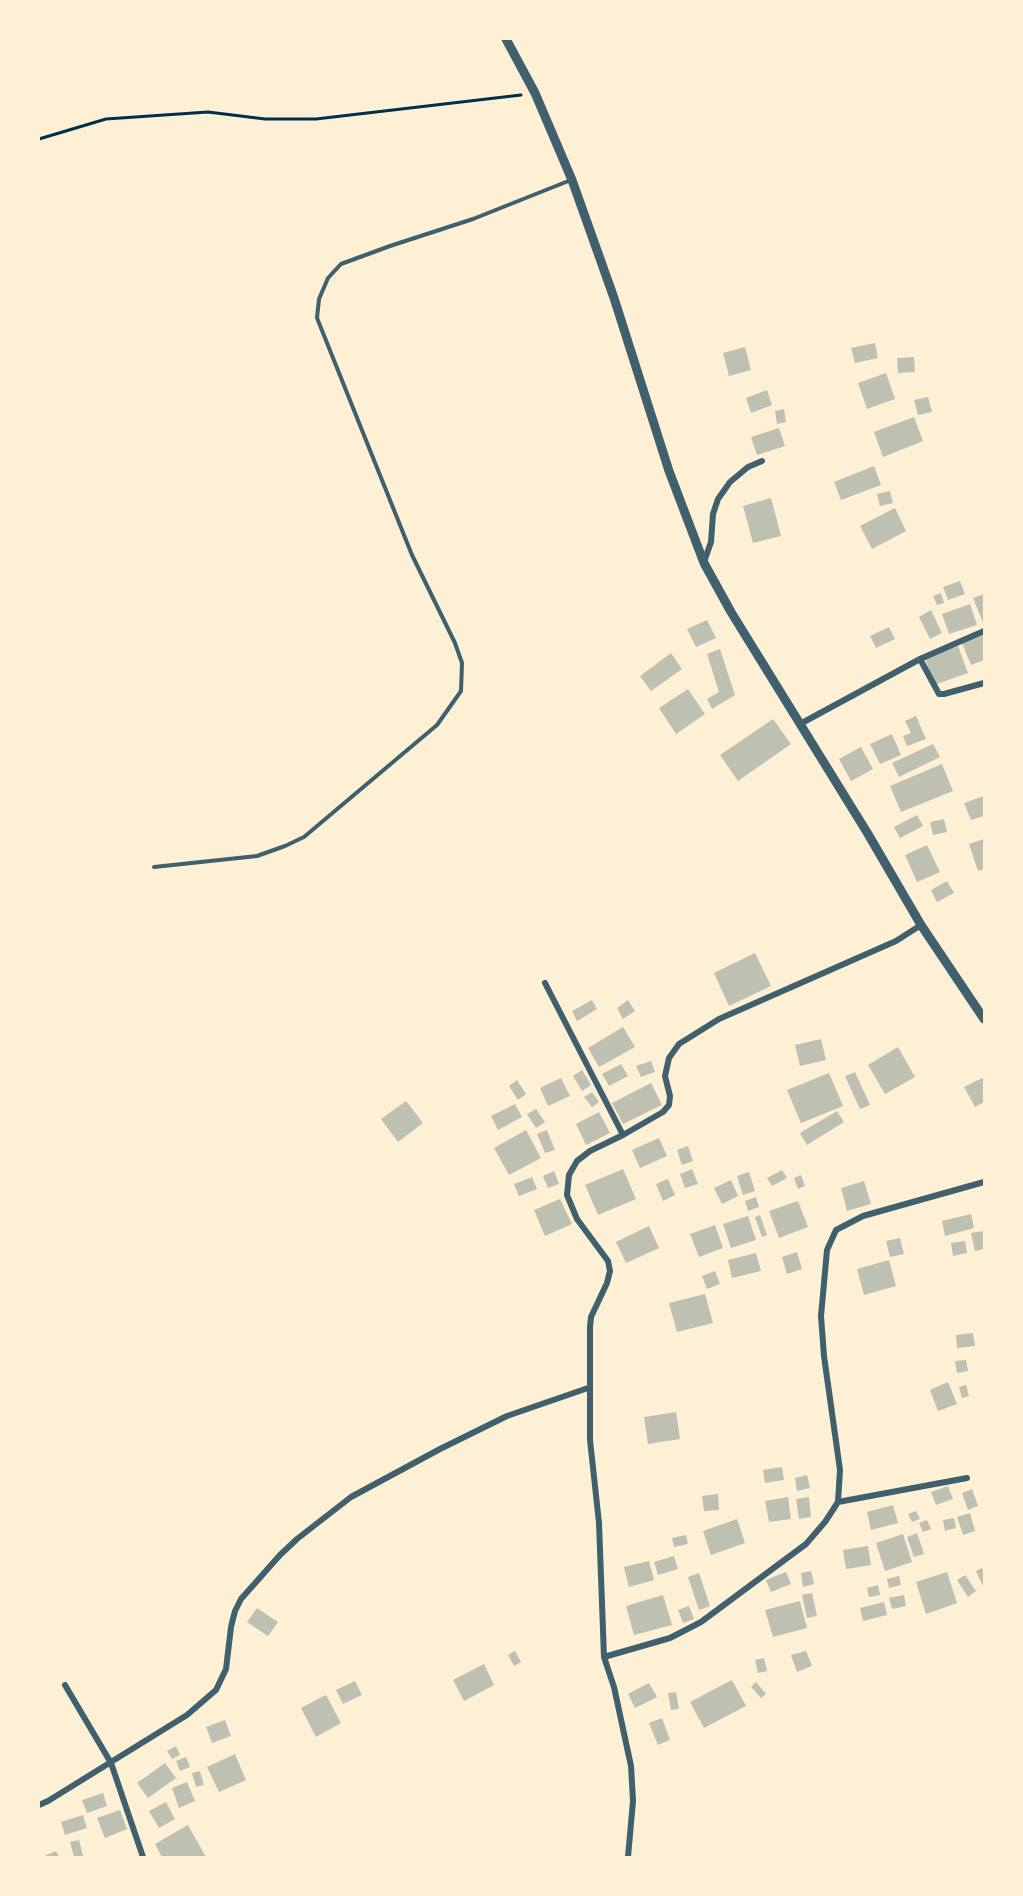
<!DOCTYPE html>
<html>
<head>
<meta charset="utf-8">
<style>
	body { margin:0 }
	#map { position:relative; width:1023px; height:1896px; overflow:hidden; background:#fdf0d5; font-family:Figtree,sans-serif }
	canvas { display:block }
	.frame { position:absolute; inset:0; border:40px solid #fdf0d5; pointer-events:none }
</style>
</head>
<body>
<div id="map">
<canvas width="1023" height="1896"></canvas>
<div class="frame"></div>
</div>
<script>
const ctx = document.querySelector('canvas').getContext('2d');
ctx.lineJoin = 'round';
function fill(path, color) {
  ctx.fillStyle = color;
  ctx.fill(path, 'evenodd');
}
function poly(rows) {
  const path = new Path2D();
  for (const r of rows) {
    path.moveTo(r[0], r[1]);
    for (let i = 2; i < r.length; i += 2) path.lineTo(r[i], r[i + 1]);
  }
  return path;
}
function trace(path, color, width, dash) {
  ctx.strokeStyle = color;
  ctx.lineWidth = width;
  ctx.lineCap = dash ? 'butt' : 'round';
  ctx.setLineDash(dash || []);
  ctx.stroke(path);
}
fill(poly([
	[875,343,878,358,855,363,851,348],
	[745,347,751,370,729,376,723,353],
	[914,357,915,372,898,373,897,358],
	[886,373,895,399,867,409,858,383],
	[767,390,772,405,751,413,746,398],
	[928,397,932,412,918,415,914,400],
	[784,409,786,422,777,424,775,411],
	[914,417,923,441,883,457,874,432],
	[779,428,785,446,757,455,751,437],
	[874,466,881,485,841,500,834,482],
	[890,491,893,503,880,506,877,494],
	[771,498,781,536,753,543,743,506],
	[895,508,906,531,872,549,860,526],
	[960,581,965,594,948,600,943,587],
	[941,593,944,603,937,605,933,596],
	[984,594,984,625,973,598],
	[970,604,977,625,949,634,942,614],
	[931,610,942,633,930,639,919,617],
	[707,620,716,638,696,647,687,629],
	[889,627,895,639,876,648,870,636],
	[984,634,984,660,971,665,962,643],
	[958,646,968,673,934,685,925,658],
	[720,649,735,695,712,709,707,699,719,692,707,654],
	[671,653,682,669,651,691,640,676],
	[688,689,705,714,676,734,659,708],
	[916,716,926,739,907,746,903,736,911,733,905,721],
	[773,719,791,744,738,781,720,755],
	[892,734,901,755,880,764,870,744],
	[933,744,940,757,899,777,892,763],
	[861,747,873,769,851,781,839,759],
	[942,764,953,791,901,812,890,786],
	[984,796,984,816,971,820,964,803],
	[917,815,923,826,900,838,894,827],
	[944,819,947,832,933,835,930,822],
	[984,839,984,869,978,871,969,844],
	[927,845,940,872,917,882,905,855],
	[947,881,954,893,937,902,931,890],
	[755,953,771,986,729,1006,714,973],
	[592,1000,597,1009,577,1021,572,1011],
	[628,1000,635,1011,623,1019,617,1008],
	[623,1027,635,1047,599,1067,588,1048],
	[821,1039,826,1060,800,1066,795,1045],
	[898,1047,915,1077,885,1094,868,1065],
	[651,1061,655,1072,641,1077,636,1066],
	[621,1064,628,1076,609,1086,602,1074],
	[582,1070,591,1085,582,1091,573,1076],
	[855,1072,870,1105,860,1109,845,1076],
	[829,1073,843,1106,801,1123,787,1090],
	[984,1077,984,1102,975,1107,964,1087],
	[561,1078,570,1096,548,1106,540,1088],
	[517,1080,526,1094,518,1100,509,1086],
	[651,1083,662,1105,623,1124,612,1103],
	[592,1092,599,1102,592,1107,584,1097],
	[406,1101,423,1123,398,1142,381,1119],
	[515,1104,522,1117,498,1130,491,1116],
	[536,1109,545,1122,536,1128,527,1114],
	[837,1111,844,1122,807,1145,800,1133],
	[599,1112,610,1133,586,1145,576,1124],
	[526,1130,541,1158,509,1175,494,1148],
	[547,1130,555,1150,545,1153,537,1134],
	[659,1138,667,1156,640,1168,632,1150],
	[688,1146,693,1161,682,1165,677,1150],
	[623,1169,636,1199,598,1215,585,1185],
	[692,1169,698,1184,685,1188,680,1174],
	[782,1170,787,1178,772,1186,767,1178],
	[554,1171,559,1184,548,1188,543,1176],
	[749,1172,755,1191,743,1195,737,1176],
	[801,1175,805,1186,798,1189,794,1178],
	[532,1177,537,1189,519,1196,514,1184],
	[668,1179,675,1195,663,1201,656,1184],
	[731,1180,738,1196,722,1204,714,1188],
	[864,1181,871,1204,847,1211,841,1188],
	[756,1197,759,1207,748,1211,745,1201],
	[560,1199,572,1224,545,1236,534,1210],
	[798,1201,808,1227,779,1238,769,1211],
	[971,1214,974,1228,945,1236,942,1221],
	[760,1215,767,1235,762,1237,755,1217],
	[748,1216,756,1240,731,1248,723,1224],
	[715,1225,723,1248,699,1257,690,1234],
	[649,1226,659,1248,626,1263,616,1242],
	[984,1231,984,1249,975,1251,971,1233],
	[900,1238,904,1254,890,1257,886,1241],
	[965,1241,967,1253,953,1256,951,1243],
	[797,1252,802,1269,787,1274,782,1257],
	[756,1253,761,1271,732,1278,728,1260],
	[889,1260,896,1286,864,1295,857,1269],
	[715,1271,720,1284,707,1289,702,1276],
	[705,1294,713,1323,677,1332,669,1303],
	[973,1333,975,1346,957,1348,956,1335],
	[966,1360,968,1371,957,1373,955,1361],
	[948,1382,957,1404,938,1411,930,1390],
	[966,1385,969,1396,962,1398,959,1387],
	[676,1412,680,1439,648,1444,644,1417],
	[782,1467,784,1480,765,1483,763,1470],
	[807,1475,810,1488,797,1491,795,1478],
	[948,1486,953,1499,936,1505,931,1492],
	[972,1489,978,1506,968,1510,962,1493],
	[718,1494,719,1510,704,1511,702,1496],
	[788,1497,791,1519,769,1522,765,1501],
	[809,1497,811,1517,799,1519,796,1499],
	[893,1505,898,1523,871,1530,867,1512],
	[916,1511,920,1519,912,1522,908,1514],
	[970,1513,975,1531,963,1535,957,1517],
	[954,1518,956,1528,945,1531,943,1520],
	[737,1519,745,1543,711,1555,703,1531],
	[927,1520,931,1529,923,1532,919,1523],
	[917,1533,924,1554,914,1557,907,1537],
	[903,1534,912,1562,885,1571,876,1543],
	[686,1535,688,1544,674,1547,672,1538],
	[868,1546,871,1565,846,1569,843,1550],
	[674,1556,678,1569,658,1575,654,1562],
	[649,1561,654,1580,629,1587,624,1567],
	[982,1568,984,1573,984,1588,976,1571],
	[811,1571,814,1584,803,1587,801,1573],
	[786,1572,791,1584,771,1592,766,1580],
	[947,1572,957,1603,926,1614,916,1582],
	[699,1573,710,1606,699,1610,688,1577],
	[965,1575,976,1591,968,1597,957,1580],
	[899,1576,901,1585,889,1588,887,1579],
	[878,1585,880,1595,869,1597,867,1588],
	[812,1593,817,1616,807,1618,802,1595],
	[663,1595,672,1625,634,1635,626,1606],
	[904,1595,906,1606,892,1609,889,1598],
	[800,1601,807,1628,773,1637,765,1610],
	[884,1602,887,1615,863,1621,860,1608],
	[689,1606,694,1619,683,1623,678,1610],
	[257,1608,278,1622,268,1636,247,1622],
	[515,1651,521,1662,514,1666,508,1655],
	[806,1651,812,1666,797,1672,791,1655],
	[764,1658,767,1671,758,1673,755,1660],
	[484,1664,494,1685,464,1701,453,1680],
	[732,1680,746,1706,704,1728,690,1702],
	[355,1681,362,1695,343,1704,336,1690],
	[756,1682,766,1694,761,1698,751,1687],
	[649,1683,657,1697,635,1708,628,1694],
	[676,1692,679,1709,671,1710,668,1693],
	[326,1695,341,1723,316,1737,301,1708],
	[662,1718,670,1740,658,1745,649,1723],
	[225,1720,231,1736,212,1743,206,1727],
	[176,1746,180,1755,172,1759,167,1751],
	[235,1754,246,1780,219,1792,207,1767],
	[186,1757,190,1767,180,1771,176,1761],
	[165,1763,176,1778,148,1798,137,1783],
	[200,1771,204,1785,196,1787,192,1773],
	[187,1782,195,1801,179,1808,172,1788],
	[103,1793,107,1806,87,1813,82,1800],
	[166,1802,175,1819,159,1828,149,1811],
	[120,1810,127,1829,105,1838,97,1818],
	[83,1815,87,1828,65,1835,61,1822],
	[188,1825,206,1857,162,1857,155,1844],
	[79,1840,83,1856,74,1857,70,1842],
	[56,1851,59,1857,42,1857]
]), '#bec0b2');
trace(poly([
	[39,139,106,119,208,112,265,119,316,119,521,95]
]), '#003049', 3);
trace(poly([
	[154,867,257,856,285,846,304,837,437,725,461,691,462,663,455,643,412,555,317,318,319,299,328,278,341,264,390,246,473,219,571,180]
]), '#3f606c', 4);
trace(poly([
	[704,562,711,542,713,514,718,499,730,482,748,467,762,461],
	[920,659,939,694,944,694,984,683],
	[800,724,920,659,984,631],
	[545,983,623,1135],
	[838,1502,967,1478],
	[604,1657,670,1638,701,1622,806,1544,825,1522,838,1502,840,1470,824,1356,821,1316,827,1250,836,1230,863,1216,984,1182],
	[65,1685,111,1763,143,1857],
	[39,1805,48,1801,187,1715,216,1690,226,1669,231,1627,235,1611,241,1599,280,1555,297,1539,351,1497,440,1449,507,1416,588,1388],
	[628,1857,633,1801,631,1766,614,1687,604,1657,599,1523,590,1440,590,1327,591,1317,607,1283,610,1271,608,1261,577,1219,567,1195,569,1175,577,1161,590,1151,623,1135,663,1112,669,1105,670,1096,665,1076,669,1058,679,1044,719,1019,896,941,921,925]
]), '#3f606c', 6);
trace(poly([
	[506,39,535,93,572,180,614,298,669,471,704,563,731,612,868,834,921,925,984,1019]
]), '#3f606c', 9);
</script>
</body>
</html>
